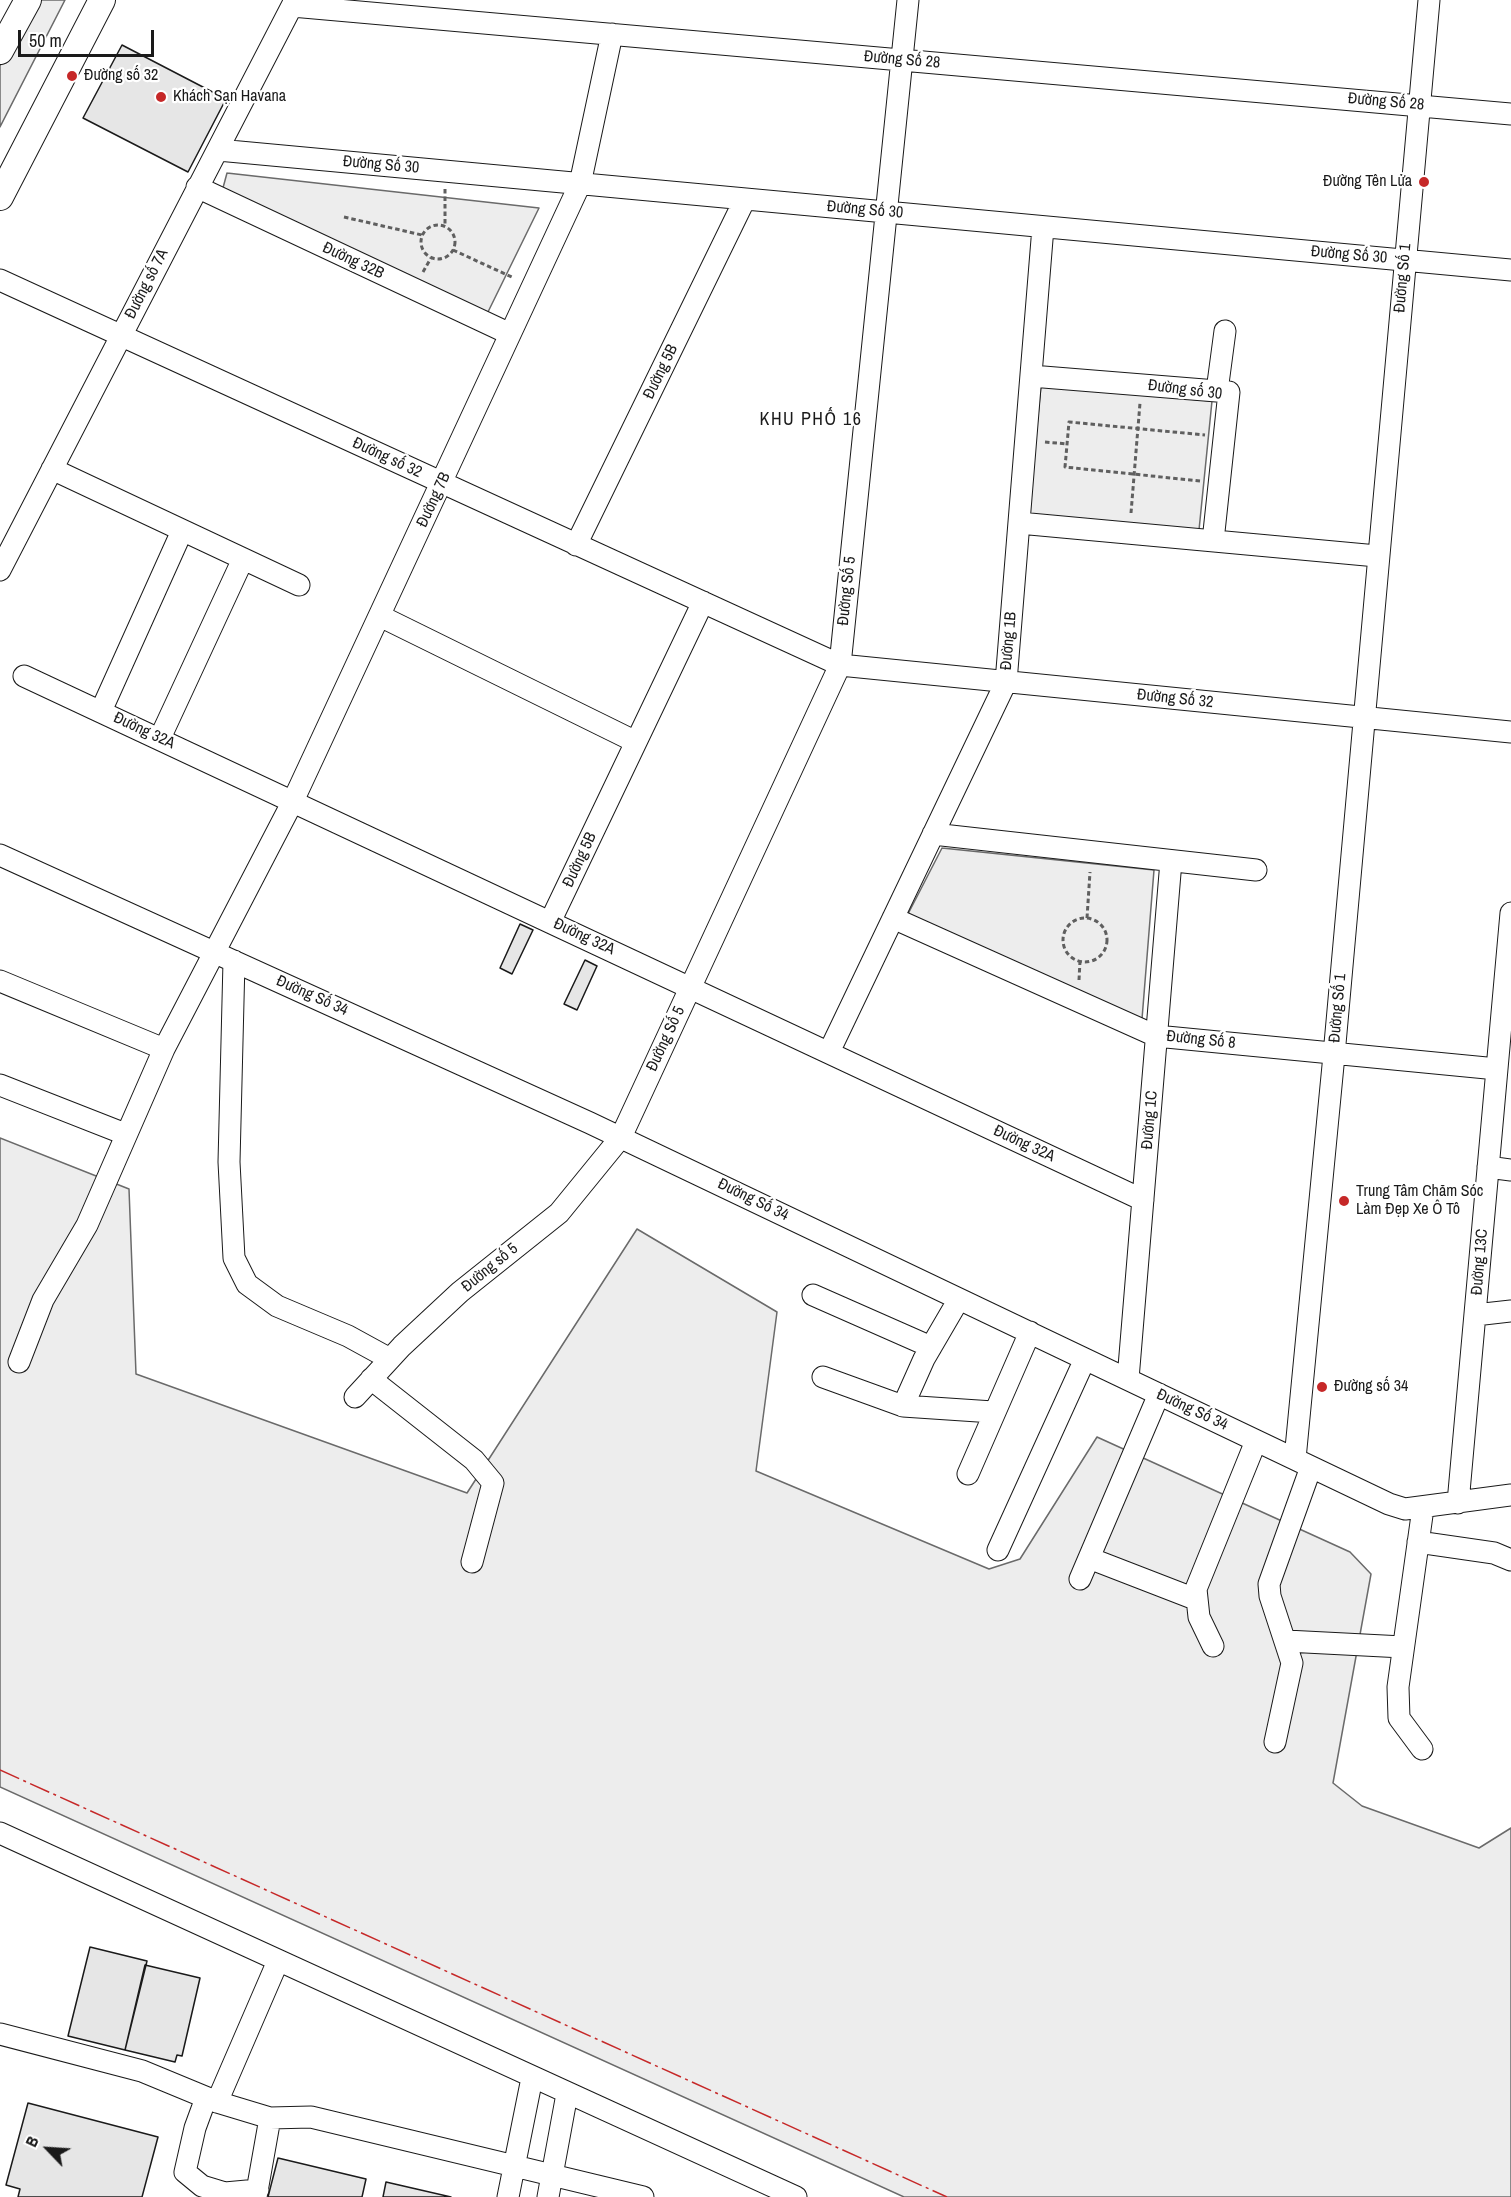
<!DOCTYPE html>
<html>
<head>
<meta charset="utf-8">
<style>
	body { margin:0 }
	#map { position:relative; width:1511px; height:2197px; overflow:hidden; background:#fff; font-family:"Archivo Narrow",sans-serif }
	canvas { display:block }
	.north { position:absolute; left:18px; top:2119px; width:60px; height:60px; -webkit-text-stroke:4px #fff; paint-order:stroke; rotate:295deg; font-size:16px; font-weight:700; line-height:24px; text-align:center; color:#1a1a1a }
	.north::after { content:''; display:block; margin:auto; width:21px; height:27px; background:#1a1a1a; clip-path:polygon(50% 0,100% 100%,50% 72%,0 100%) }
	.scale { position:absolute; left:18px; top:30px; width:136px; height:27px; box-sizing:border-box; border:3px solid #1a1a1a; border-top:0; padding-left:8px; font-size:18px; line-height:21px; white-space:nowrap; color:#1a1a1a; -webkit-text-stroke:4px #fff; paint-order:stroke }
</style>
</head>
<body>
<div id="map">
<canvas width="1511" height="2197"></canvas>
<div class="north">B</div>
<div class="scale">50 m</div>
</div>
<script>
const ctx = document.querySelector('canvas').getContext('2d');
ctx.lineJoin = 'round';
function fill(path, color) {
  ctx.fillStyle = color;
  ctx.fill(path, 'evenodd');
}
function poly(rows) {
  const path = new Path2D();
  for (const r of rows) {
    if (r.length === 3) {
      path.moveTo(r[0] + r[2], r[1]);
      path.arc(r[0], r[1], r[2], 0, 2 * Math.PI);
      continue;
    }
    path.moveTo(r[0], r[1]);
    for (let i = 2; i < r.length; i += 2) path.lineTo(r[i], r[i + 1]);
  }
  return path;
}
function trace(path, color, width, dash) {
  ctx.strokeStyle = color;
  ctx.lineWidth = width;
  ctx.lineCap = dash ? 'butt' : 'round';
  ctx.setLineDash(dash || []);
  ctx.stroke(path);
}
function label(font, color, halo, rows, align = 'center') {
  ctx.font = font + ' "Archivo Narrow",sans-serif';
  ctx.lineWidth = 4.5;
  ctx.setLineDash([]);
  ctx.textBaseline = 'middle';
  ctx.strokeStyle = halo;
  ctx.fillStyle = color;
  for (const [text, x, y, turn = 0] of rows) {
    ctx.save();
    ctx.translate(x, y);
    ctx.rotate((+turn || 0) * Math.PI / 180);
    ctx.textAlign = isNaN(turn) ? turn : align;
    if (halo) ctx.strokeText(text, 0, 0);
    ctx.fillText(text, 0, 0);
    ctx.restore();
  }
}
const built = poly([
	[34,0,65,0,0,127,0,66,34,0],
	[227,173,539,208,486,316,220,199,227,173],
	[1041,386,1212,401,1199,530,1028,514,1041,386],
	[942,848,1154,870,1142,1019,908,914,942,848],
	[0,1138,129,1189,136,1374,467,1493,637,1229,777,1312,756,1471,989,1569,1020,1559,1097,1437,1350,1552,1371,1574,1333,1783,1362,1806,1479,1848,1511,1828,1511,2197,904,2197,0,1787,0,1138]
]);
fill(built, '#ededed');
trace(built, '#6a6a6a', 1.5);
const building = poly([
	[122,45,226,99,188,172,83,118,122,45],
	[520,924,533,930,512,974,500,968,520,924],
	[585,960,597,966,577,1010,564,1004,585,960],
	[90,1947,147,1961,125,2050,68,2036,90,1947],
	[145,1965,200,1978,182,2056,177,2055,175,2062,125,2050,145,1965],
	[28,2103,158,2137,142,2197,18,2197,20,2189,6,2185,28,2103],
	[278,2158,366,2179,362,2197,268,2197,278,2158],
	[386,2182,451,2197,383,2197,386,2182]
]);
fill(building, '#e6e6e6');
trace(building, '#1a1a1a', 1.5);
const minor = poly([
	[292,6,1511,114],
	[218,150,1511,270],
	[197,187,510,334],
	[0,280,840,665,1511,732],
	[1031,376,1229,392,1213,541],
	[1217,391,1225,331],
	[52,469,299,585],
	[1019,523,1377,556],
	[576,545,745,199],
	[0,570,295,0],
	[380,616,636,742],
	[24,676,1143,1200],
	[101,711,182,531],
	[160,738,243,559],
	[933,834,1256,870],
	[0,855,590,1123,1389,1504,1405,1509,1511,1495],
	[893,918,1156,1036,1497,1069],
	[550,922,703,602],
	[234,961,229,1162,234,1258,247,1284,277,1306,348,1336,390,1359],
	[0,981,164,1049],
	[829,1052,1006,682,1043,227],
	[0,1085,125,1134],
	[1488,1167,1511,1170],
	[813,1295,931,1347],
	[1475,1315,1511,1311],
	[19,1362,43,1300,87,1225,164,1049,293,801,580,184,612,34],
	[823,1377,903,1406,924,1359,959,1299],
	[371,1379,474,1460,493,1483,472,1562],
	[1128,1379,1171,861],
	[355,1397,402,1346,460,1292,559,1213,621,1137,840,665,908,0],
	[903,1406,993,1412],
	[1295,1459,1334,1055,1429,0],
	[968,1474,1030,1332],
	[1458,1503,1511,913],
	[1418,1542,1494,1553,1511,1560],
	[998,1550,1085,1359],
	[1089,1558,1195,1599],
	[1080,1579,1159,1394],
	[1286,1641,1403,1647],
	[1213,1646,1199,1617,1196,1589,1256,1441],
	[1275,1742,1292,1663,1270,1596,1269,1584,1311,1467],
	[1422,1749,1399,1718,1398,1687,1423,1508],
	[0,1833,796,2197],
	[0,2034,142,2071,217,2102,270,2118,311,2117,643,2197],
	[206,2098,195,2128,185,2172,202,2186,225,2193,258,2190],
	[217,2102,278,1961],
	[256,2197,270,2118],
	[508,2197,532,2078],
	[548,2197,567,2094]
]);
const major = poly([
	[0,51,28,0],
	[0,197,102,0]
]);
trace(minor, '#1a1a1a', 23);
trace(major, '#1a1a1a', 28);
trace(poly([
	[445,189,445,226],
	[344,217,422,235],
	[438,242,17],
	[453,250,514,278],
	[423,272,431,258],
	[1045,442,1067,444],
	[1200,481,1065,467,1069,422,1205,435],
	[1131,513,1140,403],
	[1087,918,1090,872],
	[1085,940,22],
	[1079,980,1080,961]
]), '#5f5f5f', 3, [4.5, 3]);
trace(minor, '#fff', 21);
trace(major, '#fff', 26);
trace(poly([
	[0,1770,947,2197]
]), '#c62828', 1.5, [21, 4.5, 3, 4.5]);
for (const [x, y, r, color] of [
	[72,76,6,"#c62828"],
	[161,97,6,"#c62828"],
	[1424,182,6,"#c62828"],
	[1344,1201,6,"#c62828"],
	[1322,1387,6,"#c62828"]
]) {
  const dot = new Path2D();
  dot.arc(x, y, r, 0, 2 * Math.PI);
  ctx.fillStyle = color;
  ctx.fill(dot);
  trace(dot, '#fff', 2);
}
label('16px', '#1a1a1a', '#fff', [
	["Đường Số 28",902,60,5],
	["Đường Số 28",1386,102,5],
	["Đường Số 30",381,165,5],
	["Đường Số 30",865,210,5],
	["Đường Số 30",1349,255,5],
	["Đường 32B",353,261,25],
	["Đường Số 1",1403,278,-85],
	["Đường số 7A",147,284,-63],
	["Đường 5B",661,372,-64],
	["Đường số 30",1185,390,7],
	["Đường số 32",387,458,25],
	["Đường 7B",434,500,-65],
	["Đường Số 5",847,591,-84],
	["Đường 1B",1009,641,-85],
	["Đường Số 32",1175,699,6],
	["Đường 32A",144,731,25],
	["Đường 5B",580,860,-65],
	["Đường 32A",584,937,25],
	["Đường Số 34",312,996,24],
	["Đường Số 1",1338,1008,-85],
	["Đường Số 5",666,1039,-65],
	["Đường Số 8",1201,1040,6],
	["Đường 1C",1150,1120,-85],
	["Đường 32A",1024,1144,25],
	["Đường Số 34",753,1200,26],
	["Đường 13C",1480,1262,-85],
	["Đường số 5",490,1268,-39],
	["Đường Số 34",1192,1410,25]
]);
label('16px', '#1a1a1a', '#fff', [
	["Đường số 32",84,76],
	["Khách Sạn Havana",173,97],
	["Đường Tên Lửa",1412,182,"right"],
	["Trung Tâm Chăm Sóc",1356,1192],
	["Làm Đẹp Xe Ô Tô",1356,1210],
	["Đường số 34",1334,1387]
], 'left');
ctx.letterSpacing = '1.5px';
label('18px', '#1a1a1a', '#fff', [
	["KHU PHỐ 16",811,420]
]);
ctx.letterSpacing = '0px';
</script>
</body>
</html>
